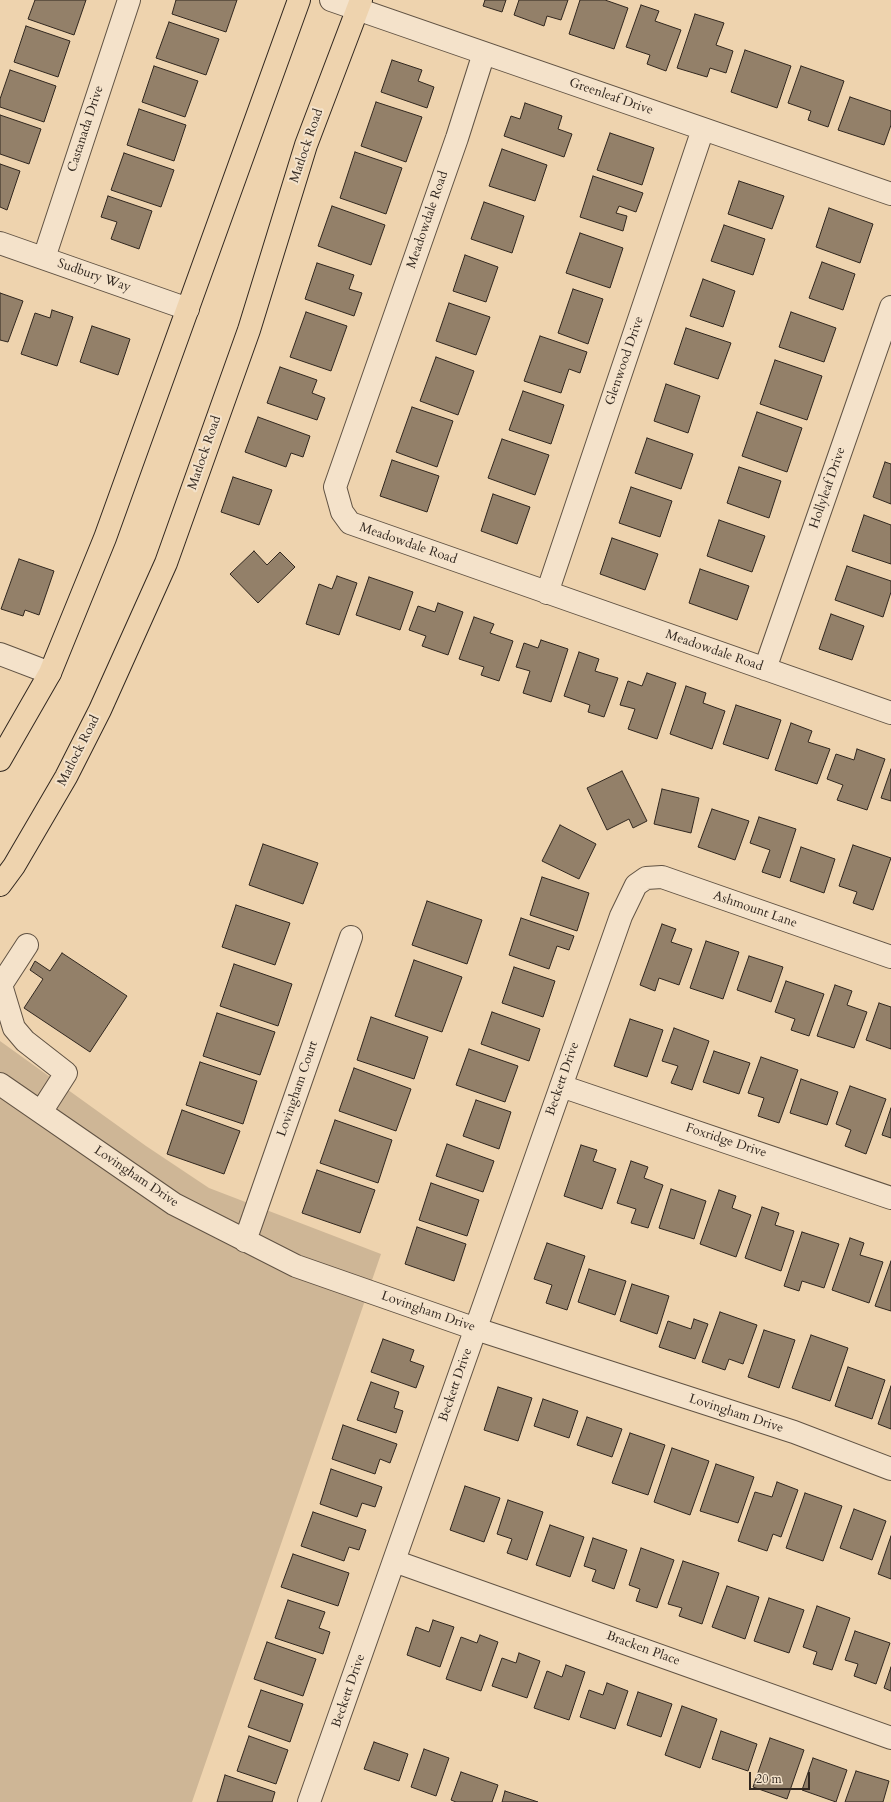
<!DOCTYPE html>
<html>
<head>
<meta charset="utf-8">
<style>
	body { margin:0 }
	#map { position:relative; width:891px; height:1802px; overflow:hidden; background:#eed3ae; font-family:Cardo,serif }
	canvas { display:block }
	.scale { position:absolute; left:749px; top:1772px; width:61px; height:18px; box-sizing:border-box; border:2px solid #31271f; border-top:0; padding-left:5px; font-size:12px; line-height:14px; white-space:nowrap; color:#31271f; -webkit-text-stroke:3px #f4e2ca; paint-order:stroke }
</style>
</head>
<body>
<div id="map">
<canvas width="891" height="1802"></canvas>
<div class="scale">20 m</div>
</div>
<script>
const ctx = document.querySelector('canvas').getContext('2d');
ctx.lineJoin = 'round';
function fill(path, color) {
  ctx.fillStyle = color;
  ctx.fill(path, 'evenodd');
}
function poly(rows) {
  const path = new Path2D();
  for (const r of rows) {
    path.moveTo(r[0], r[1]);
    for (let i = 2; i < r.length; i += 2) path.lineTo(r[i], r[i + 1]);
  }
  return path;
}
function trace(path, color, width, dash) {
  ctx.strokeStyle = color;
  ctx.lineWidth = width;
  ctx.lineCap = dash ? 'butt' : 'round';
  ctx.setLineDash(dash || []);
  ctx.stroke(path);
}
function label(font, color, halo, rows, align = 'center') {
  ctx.font = font + ' Cardo,serif';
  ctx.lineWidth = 4;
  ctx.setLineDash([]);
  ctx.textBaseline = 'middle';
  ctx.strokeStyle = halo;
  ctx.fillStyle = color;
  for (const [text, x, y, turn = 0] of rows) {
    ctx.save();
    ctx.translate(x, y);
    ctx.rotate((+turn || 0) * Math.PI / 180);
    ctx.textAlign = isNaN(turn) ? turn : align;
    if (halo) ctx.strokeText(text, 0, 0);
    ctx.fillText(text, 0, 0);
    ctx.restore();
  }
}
fill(poly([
	[0,1041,146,1146,209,1188,381,1254,192,1802,0,1802]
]), '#ceb696');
const building = poly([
	[35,0,86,0,74,35,28,19,35,0],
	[176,0,237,0,226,32,172,14,176,0],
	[485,0,506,0,502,12,483,6,485,0],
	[519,0,568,0,561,20,547,16,544,26,514,15,519,0],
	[580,0,605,0,628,8,614,49,569,34,580,0],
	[641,5,659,11,655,21,681,30,666,71,647,64,650,55,626,47,641,5],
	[695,14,724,23,716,45,733,51,726,73,710,68,707,77,677,68,695,14],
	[169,22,219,39,206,75,156,58,169,22],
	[26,26,70,41,58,77,14,62,26,26],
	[745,50,791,66,777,108,731,92,745,50],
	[392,60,422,70,418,81,434,87,427,108,381,92,392,60],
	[154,66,198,81,185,117,142,102,154,66],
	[801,66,844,81,828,127,808,120,811,111,788,103,801,66],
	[10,70,56,86,44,122,0,107,0,99,10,70],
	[850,97,891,111,891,125,884,145,838,130,850,97],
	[376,102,422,117,406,162,361,146,376,102],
	[525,103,562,116,558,129,572,134,564,157,504,136,511,116,520,119,525,103],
	[139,109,186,125,174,161,127,145,139,109],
	[0,115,41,129,29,164,0,154,0,115],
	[610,133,654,148,642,185,597,170,610,133],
	[502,149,547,165,535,201,489,186,502,149],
	[355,152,402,168,386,214,340,198,355,152],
	[124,153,174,170,161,207,111,190,124,153],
	[0,164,20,171,7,210,0,207,0,164],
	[593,176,643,193,636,212,619,206,616,213,627,216,623,231,580,217,593,176],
	[739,181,784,196,772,229,728,214,739,181],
	[108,196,152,211,139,249,111,239,117,222,101,217,108,196],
	[484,202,524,216,512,253,471,239,484,202],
	[332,206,385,225,371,265,318,246,332,206],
	[829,208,873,224,860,263,816,247,829,208],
	[724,225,765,239,753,275,711,261,724,225],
	[580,233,623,248,610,288,566,273,580,233],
	[465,255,498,267,486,302,453,291,465,255],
	[822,262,855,274,843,310,809,298,822,262],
	[317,263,354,275,349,289,362,293,354,316,305,299,317,263],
	[703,279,735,291,723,327,690,316,703,279],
	[573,289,603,299,588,344,558,333,573,289],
	[0,293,23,301,8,342,0,340,0,293],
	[449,303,490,317,476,355,436,341,449,303],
	[52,310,73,317,57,366,21,354,35,313,50,318,52,310],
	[306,312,347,326,331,371,290,357,306,312],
	[791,312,836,328,824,362,779,347,791,312],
	[92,326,130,339,118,375,80,362,92,326],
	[686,328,731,343,718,379,674,364,686,328],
	[540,336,587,352,580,373,569,369,561,393,524,381,540,336],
	[436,357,474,371,458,415,420,401,436,357],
	[775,360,822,376,807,420,760,404,775,360],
	[280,367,317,380,312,393,325,398,317,420,267,403,280,367],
	[666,384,700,396,688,433,654,421,666,384],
	[523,391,564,405,551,444,509,430,523,391],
	[412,407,453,421,437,467,396,452,412,407],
	[757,412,802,428,787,472,742,456,757,412],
	[258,417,310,436,303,457,291,453,286,467,245,452,258,417],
	[647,438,693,454,681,489,635,473,647,438],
	[502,439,549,455,535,495,488,478,502,439],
	[392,460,439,476,427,512,380,496,392,460],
	[885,462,891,464,891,504,873,497,885,462],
	[739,467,781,481,769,518,727,503,739,467],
	[233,477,272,490,259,525,221,512,233,477],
	[631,487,672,501,660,537,619,523,631,487],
	[493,494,530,507,517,544,481,531,493,494],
	[864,515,891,525,891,564,852,551,864,515],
	[719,520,765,536,752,572,707,556,719,520],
	[612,538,658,554,645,590,600,574,612,538],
	[254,551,267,565,280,552,295,567,258,603,230,574,254,551],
	[19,559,54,571,39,615,25,610,23,616,1,609,19,559],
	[847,566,891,581,891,592,883,617,835,600,847,566],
	[700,569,749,586,737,620,689,603,700,569],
	[337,576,357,583,339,635,306,624,319,584,332,589,337,576],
	[369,577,413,592,400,630,356,615,369,577],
	[438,603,463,612,448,655,422,646,426,636,409,630,418,606,435,612,438,603],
	[831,614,864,626,852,660,819,649,831,614],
	[474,617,494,624,490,633,513,641,499,681,481,675,484,667,459,659,474,617],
	[541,640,568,649,551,702,523,693,530,671,516,667,524,643,538,648,541,640],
	[579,652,599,659,595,671,618,678,604,717,588,712,590,705,564,696,579,652],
	[647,673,676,683,657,739,628,729,635,709,620,705,628,681,642,686,647,673],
	[686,686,706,693,703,703,725,711,712,749,670,734,686,686],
	[736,705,781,720,768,759,723,744,736,705],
	[791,723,812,731,808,742,830,749,817,784,775,770,791,723],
	[857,749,885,759,867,810,837,800,843,785,827,779,836,754,854,760,857,749],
	[891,769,891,801,881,798,891,769],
	[622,771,647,821,633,828,629,819,607,830,587,788,622,771],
	[662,789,699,798,691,833,654,824,662,789],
	[712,809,749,821,735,860,698,847,712,809],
	[759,817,796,829,780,878,762,872,770,850,750,843,759,817],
	[560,825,596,844,579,879,542,861,560,825],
	[263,844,318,863,303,904,249,885,263,844],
	[853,845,891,858,873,910,853,903,857,892,839,886,853,845],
	[801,847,835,859,824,893,790,881,801,847],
	[542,877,589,893,577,931,530,915,542,877],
	[427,901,482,920,467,964,412,945,427,901],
	[236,905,290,923,275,965,222,947,236,905],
	[521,918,574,936,569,950,557,946,549,969,509,955,521,918],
	[662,924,676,929,671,942,692,949,679,985,659,978,655,991,640,985,662,924],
	[706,941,739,952,723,999,690,988,706,941],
	[62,953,127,996,90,1052,24,1008,43,979,30,970,35,961,50,971,62,953],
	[749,956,783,967,771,1002,737,990,749,956],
	[414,960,462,977,442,1032,395,1016,414,960],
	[234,964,292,984,278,1026,220,1006,234,964],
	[514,967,555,981,543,1017,502,1003,514,967],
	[786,981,824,994,809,1036,791,1030,795,1019,775,1012,786,981],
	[835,985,852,991,847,1005,867,1012,854,1048,817,1036,835,985],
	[879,1003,891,1007,891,1049,866,1040,879,1003],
	[492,1012,540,1029,529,1061,481,1044,492,1012],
	[217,1013,275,1032,260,1075,203,1056,217,1013],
	[371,1017,428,1037,414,1079,357,1060,371,1017],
	[630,1019,663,1030,647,1077,614,1066,630,1019],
	[674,1028,709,1041,692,1090,671,1083,678,1066,662,1061,674,1028],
	[469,1049,518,1066,505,1102,456,1085,469,1049],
	[714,1051,750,1063,739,1094,703,1082,714,1051],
	[761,1057,798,1070,779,1123,758,1116,764,1098,748,1093,761,1057],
	[200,1062,257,1081,243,1124,186,1105,200,1062],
	[354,1068,411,1089,396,1131,339,1111,354,1068],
	[801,1079,838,1092,827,1125,790,1113,801,1079],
	[850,1086,886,1099,866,1154,845,1146,851,1130,836,1124,850,1086],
	[476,1100,511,1112,499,1149,463,1136,476,1100],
	[891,1108,891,1138,882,1135,891,1108],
	[182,1110,240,1131,224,1174,167,1154,182,1110],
	[335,1120,392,1140,378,1183,320,1163,335,1120],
	[447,1144,494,1161,483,1192,436,1176,447,1144],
	[581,1145,597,1150,593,1161,616,1169,602,1209,564,1196,581,1145],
	[631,1161,648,1167,644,1178,663,1185,648,1228,631,1223,636,1209,617,1203,631,1161],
	[317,1170,375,1190,360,1233,302,1213,317,1170],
	[431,1183,479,1200,467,1236,419,1220,431,1183],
	[671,1189,706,1201,694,1239,659,1228,671,1189],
	[719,1190,736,1196,732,1208,751,1215,736,1257,700,1244,719,1190],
	[762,1207,779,1213,775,1225,794,1231,781,1271,745,1258,762,1207],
	[417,1227,466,1244,454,1281,405,1264,417,1227],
	[802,1232,839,1244,824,1288,802,1281,799,1291,784,1286,802,1232],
	[850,1238,864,1243,860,1255,883,1262,869,1303,832,1290,850,1238],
	[547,1243,585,1256,567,1310,546,1303,552,1285,534,1279,547,1243],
	[891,1261,891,1311,875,1306,891,1261],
	[589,1269,626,1281,615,1315,578,1302,589,1269],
	[632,1284,669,1296,657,1334,620,1321,632,1284],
	[720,1312,757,1325,743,1364,729,1359,725,1370,702,1362,720,1312],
	[694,1319,708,1324,695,1359,659,1347,668,1321,691,1329,694,1319],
	[764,1330,795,1340,779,1388,748,1377,764,1330],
	[811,1335,848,1348,830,1401,792,1388,811,1335],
	[383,1339,414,1350,410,1361,424,1366,416,1388,371,1372,383,1339],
	[848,1367,885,1380,872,1419,835,1406,848,1367],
	[371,1382,399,1392,394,1408,403,1411,396,1433,357,1420,371,1382],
	[891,1386,891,1429,878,1424,891,1386],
	[498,1387,532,1398,518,1441,484,1430,498,1387],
	[543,1399,578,1411,569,1438,534,1426,543,1399],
	[587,1417,622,1429,612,1457,577,1445,587,1417],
	[343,1425,397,1444,390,1463,380,1459,375,1474,332,1459,343,1425],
	[630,1433,665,1445,648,1495,612,1483,630,1433],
	[672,1448,709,1461,690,1515,654,1502,672,1448],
	[716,1464,754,1477,738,1523,700,1511,716,1464],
	[331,1469,382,1487,375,1507,362,1503,357,1517,320,1504,331,1469],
	[777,1482,798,1490,781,1537,773,1534,767,1551,738,1541,755,1492,772,1497,777,1482],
	[465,1486,500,1498,484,1542,450,1530,465,1486],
	[805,1493,842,1506,823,1561,786,1548,805,1493],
	[508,1500,543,1512,527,1560,507,1553,512,1539,497,1534,508,1500],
	[854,1509,886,1521,872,1560,840,1548,854,1509],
	[313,1512,366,1530,359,1550,349,1547,344,1561,301,1546,313,1512],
	[550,1525,584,1537,570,1577,536,1565,550,1525],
	[891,1536,891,1579,878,1574,891,1536],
	[593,1538,627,1550,614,1589,592,1581,596,1570,584,1566,593,1538],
	[641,1548,674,1560,657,1608,636,1601,640,1589,629,1585,641,1548],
	[293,1554,349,1573,338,1606,281,1587,293,1554],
	[683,1561,719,1573,702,1624,679,1616,682,1608,668,1604,683,1561],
	[727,1586,759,1597,745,1639,712,1627,727,1586],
	[769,1598,804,1610,789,1653,754,1641,769,1598],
	[288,1600,325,1612,319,1628,330,1632,323,1654,275,1638,288,1600],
	[817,1606,850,1618,832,1670,813,1664,817,1652,803,1647,817,1606],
	[433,1620,454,1627,440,1667,407,1655,416,1627,429,1632,433,1620],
	[855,1631,890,1643,876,1684,854,1676,858,1664,845,1660,855,1631],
	[480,1635,498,1642,481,1691,446,1679,461,1637,477,1643,480,1635],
	[267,1642,316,1659,303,1696,254,1679,267,1642],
	[519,1653,540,1661,527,1698,492,1686,502,1658,516,1663,519,1653],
	[566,1665,585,1672,569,1720,534,1708,547,1671,562,1677,566,1665],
	[891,1667,891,1691,884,1688,891,1667],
	[607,1683,628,1691,615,1729,580,1717,589,1690,603,1695,607,1683],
	[261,1690,303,1704,290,1742,248,1727,261,1690],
	[638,1692,672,1704,661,1737,627,1725,638,1692],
	[682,1706,717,1719,700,1768,665,1755,682,1706],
	[721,1731,757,1744,748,1771,712,1759,721,1731],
	[249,1736,288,1750,276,1784,237,1771,249,1736],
	[770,1738,804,1750,787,1799,753,1787,770,1738],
	[374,1742,408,1754,399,1781,364,1769,374,1742],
	[424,1749,449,1758,436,1796,411,1787,424,1749],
	[813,1758,847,1770,836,1802,802,1790,813,1758],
	[856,1771,889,1781,883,1802,845,1802,856,1771],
	[461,1772,498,1785,492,1802,456,1802,451,1800,461,1772],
	[225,1775,275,1792,272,1802,217,1802,225,1775],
	[505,1791,538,1802,502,1802,505,1791]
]);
fill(building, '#938069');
trace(building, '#31271f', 1);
const minor = poly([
	[331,0,891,194],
	[484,53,457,138,335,487,342,512,350,523,891,713],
	[0,243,188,309],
	[44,258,129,0],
	[547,593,703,129],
	[0,654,50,673],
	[765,669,891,307],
	[27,945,1,985,14,1028,25,1041,66,1073,41,1112],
	[0,1084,174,1204,296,1266,476,1329,794,1432,891,1469],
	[561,1086,891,1198],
	[245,1241,351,937],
	[394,1561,891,1738],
	[309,1802,621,916,636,885,646,878,662,877,891,957]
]);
const major = poly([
	[0,760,50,673,105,538,299,0],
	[0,885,14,866,66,777,100,710,166,563,249,330,306,145,361,0]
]);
trace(minor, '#605243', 24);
trace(major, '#31271f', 24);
trace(minor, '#f4e2ca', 22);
trace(major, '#eed3ae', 22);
label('13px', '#31271f', '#f4e2ca', [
	["Greenleaf Drive",611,97,19],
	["Castanada Drive",86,129,-72],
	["Matlock Road",307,146,-71],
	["Meadowdale Road",428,220,-71],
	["Sudbury Way",94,276,19],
	["Glenwood Drive",625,361,-71],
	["Matlock Road",205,453,-71],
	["Hollyleaf Drive",828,488,-71],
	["Meadowdale Road",408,544,19],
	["Meadowdale Road",714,651,19],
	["Matlock Road",79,751,-63],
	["Ashmount Lane",755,910,19],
	["Beckett Drive",563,1079,-71],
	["Lovingham Court",298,1089,-71],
	["Foxridge Drive",726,1141,18],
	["Lovingham Drive",136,1177,34],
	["Lovingham Drive",428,1312,19],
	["Beckett Drive",456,1385,-71],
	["Lovingham Drive",736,1414,18],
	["Bracken Place",643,1649,20],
	["Beckett Drive",349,1691,-71]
]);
</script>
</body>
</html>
